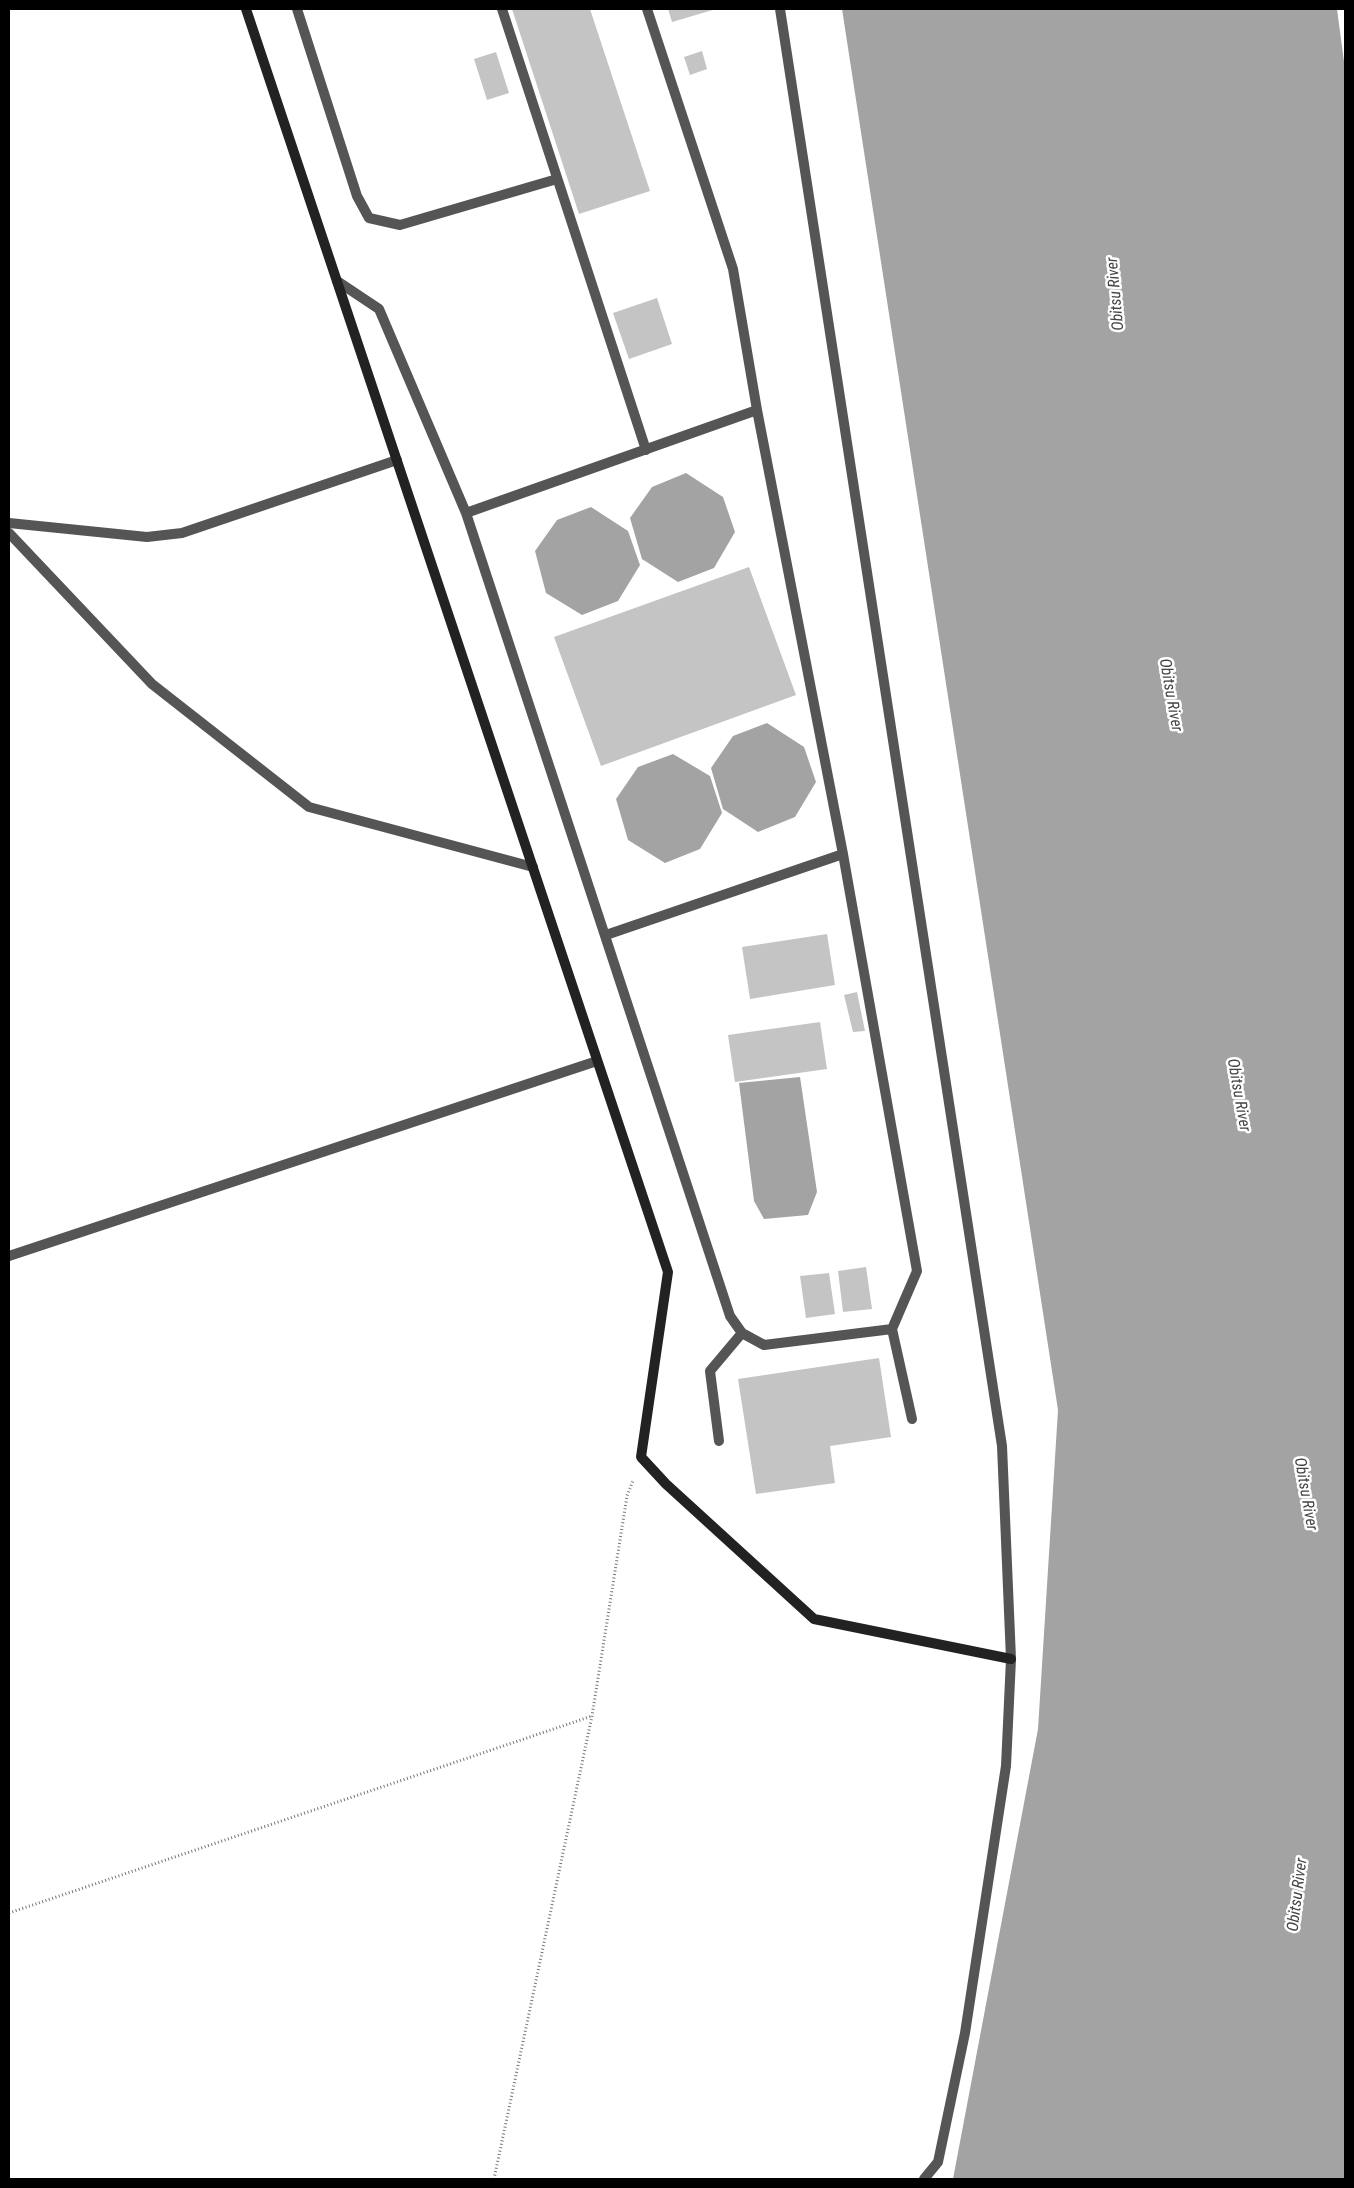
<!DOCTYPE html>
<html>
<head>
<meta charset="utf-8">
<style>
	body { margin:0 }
	#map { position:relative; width:1354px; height:2188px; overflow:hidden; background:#fff; font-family:"Roboto Condensed",sans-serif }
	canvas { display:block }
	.frame { position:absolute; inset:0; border:10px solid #000; pointer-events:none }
</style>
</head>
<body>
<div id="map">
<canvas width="1354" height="2188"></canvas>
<div class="frame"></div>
</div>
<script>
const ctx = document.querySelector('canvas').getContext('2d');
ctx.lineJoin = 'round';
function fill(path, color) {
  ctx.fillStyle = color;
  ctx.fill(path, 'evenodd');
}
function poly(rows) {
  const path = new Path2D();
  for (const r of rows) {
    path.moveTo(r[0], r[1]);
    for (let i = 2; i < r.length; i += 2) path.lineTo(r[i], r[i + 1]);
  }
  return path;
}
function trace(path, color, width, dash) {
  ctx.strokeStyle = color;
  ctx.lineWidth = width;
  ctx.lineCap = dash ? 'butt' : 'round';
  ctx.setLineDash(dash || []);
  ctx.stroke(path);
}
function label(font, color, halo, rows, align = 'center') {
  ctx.font = font + ' "Roboto Condensed",sans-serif';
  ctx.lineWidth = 5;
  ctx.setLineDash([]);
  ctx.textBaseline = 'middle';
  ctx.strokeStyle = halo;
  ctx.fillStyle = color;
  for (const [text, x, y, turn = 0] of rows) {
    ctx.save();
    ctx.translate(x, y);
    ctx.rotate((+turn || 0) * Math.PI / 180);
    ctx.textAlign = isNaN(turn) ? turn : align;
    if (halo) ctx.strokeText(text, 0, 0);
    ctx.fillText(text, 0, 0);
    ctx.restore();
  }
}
fill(poly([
	[842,9,1337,9,1345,69,1345,2179,953,2179,1038,1729,1058,1410],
	[686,473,723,497,735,532,714,568,678,582,642,559,630,518,652,487],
	[591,507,628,531,640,565,618,601,582,615,546,593,535,551,557,520],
	[767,723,804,747,816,782,795,817,758,832,723,809,711,768,733,736],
	[673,754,710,776,722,813,700,849,665,863,628,840,616,799,638,767],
	[800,1077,817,1192,808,1215,764,1219,754,1201,739,1083]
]), '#a3a3a3');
fill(poly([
	[512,9,590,9,650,191,579,214],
	[668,9,716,9,672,22],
	[702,51,707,69,690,75,684,57],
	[496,52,509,93,487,100,474,59],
	[657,298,672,344,629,359,613,313],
	[749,567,796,695,601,766,554,637],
	[827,934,835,985,750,999,742,947],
	[857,992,865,1031,853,1032,844,995],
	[820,1022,827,1069,735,1082,728,1035],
	[866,1267,872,1309,843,1312,838,1271],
	[829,1273,835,1314,806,1318,800,1276],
	[879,1358,891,1437,830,1446,835,1483,756,1494,738,1379]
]), '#c4c4c4');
trace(poly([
	[9,1913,592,1716],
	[494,2179,592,1716,627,1496,633,1481]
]), '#777', 3, [1, 2.5]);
trace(poly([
	[297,9,357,196,369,218,400,225,557,179],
	[502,9,646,450],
	[647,9,733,269,757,410],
	[337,281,379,309,466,513,730,1316,742,1333,710,1371,719,1441],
	[466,513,757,410,843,854],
	[606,935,843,854,917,1271,892,1329],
	[742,1333,764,1345,892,1329,912,1419]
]), '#555', 10);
trace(poly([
	[780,9,1002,1446,1011,1659,1006,1766,965,2033,938,2162,924,2179],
	[9,523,147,537,182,533,397,460],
	[9,533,152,684,309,807,533,867],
	[9,1256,597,1061]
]), '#555', 10);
trace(poly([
	[246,9,668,1272,641,1457,666,1484,814,1619,1011,1659]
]), '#222', 10);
label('italic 16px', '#444', '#fff', [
	["Obitsu River",1116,294,-95],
	["Obitsu River",1170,695,80],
	["Obitsu River",1238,1095,80],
	["Obitsu River",1305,1494,80],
	["Obitsu River",1298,1895,-83]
]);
</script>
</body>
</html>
